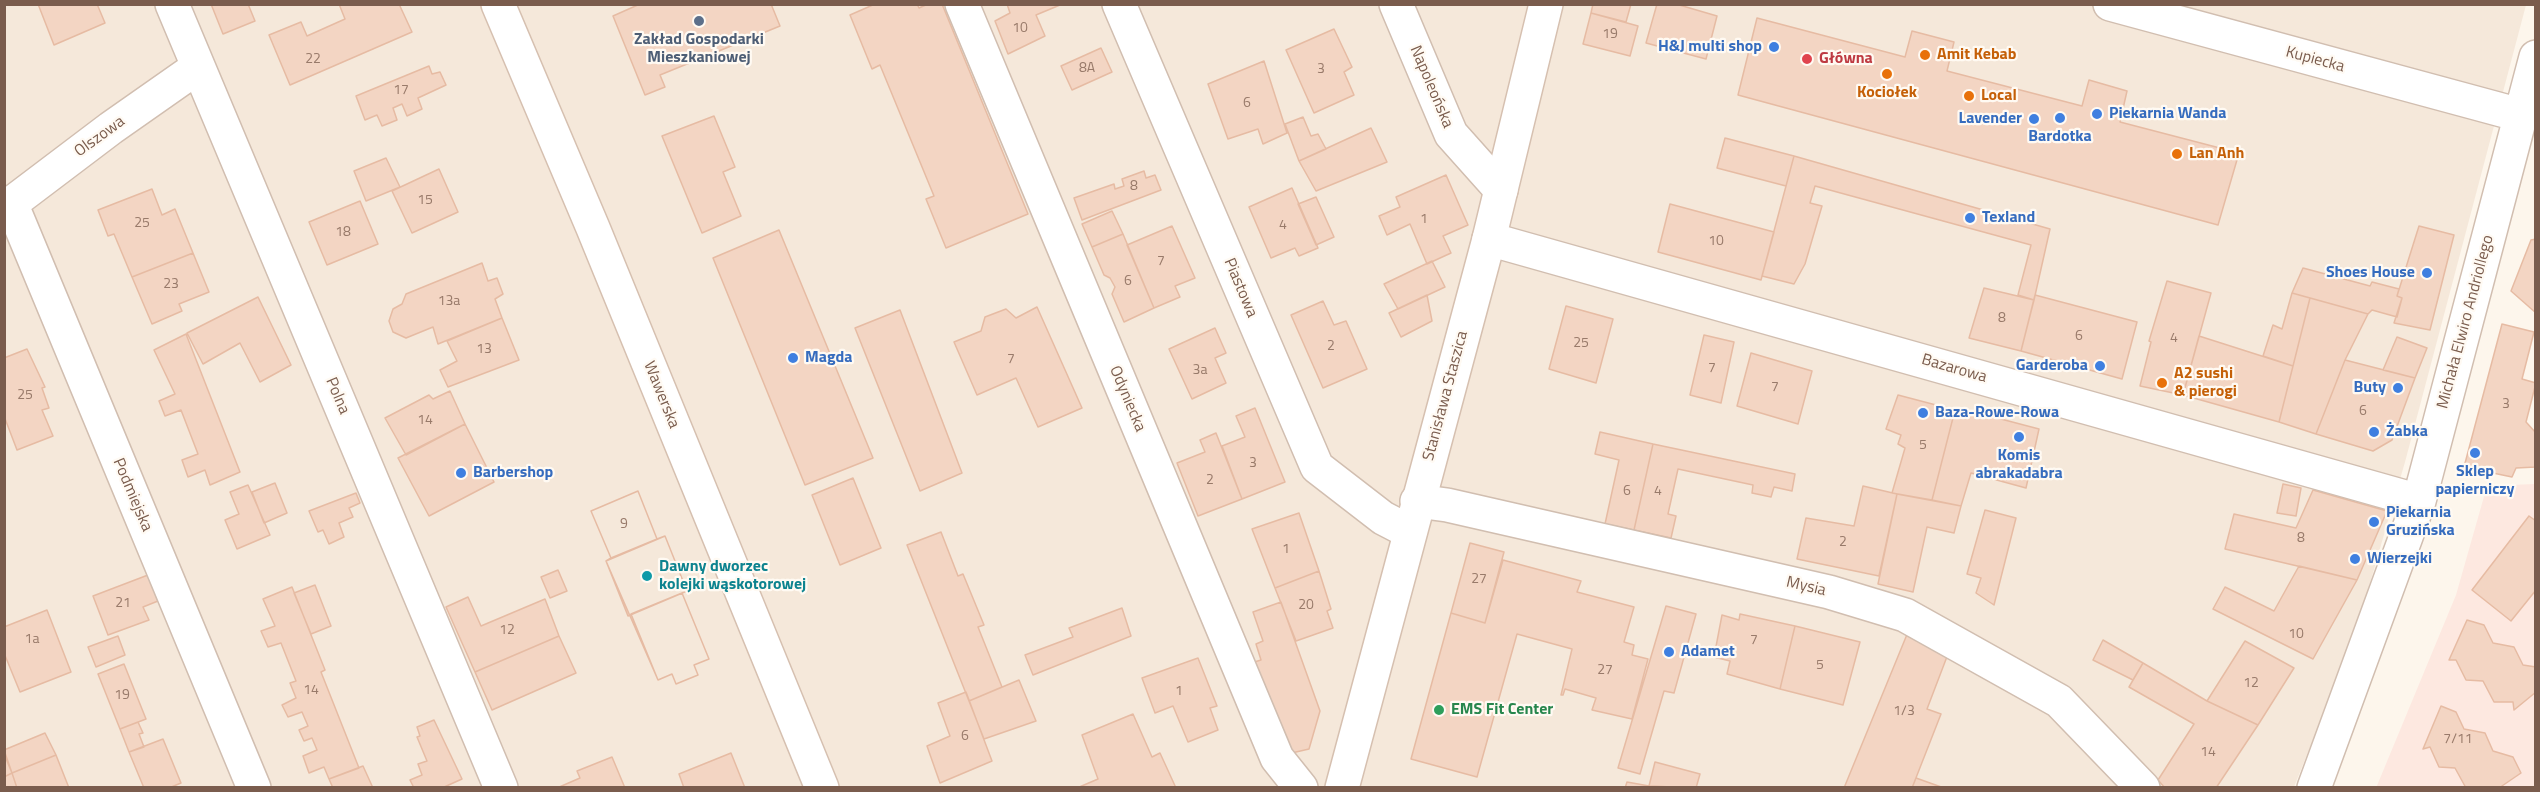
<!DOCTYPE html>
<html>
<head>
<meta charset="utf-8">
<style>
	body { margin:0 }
	#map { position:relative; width:2540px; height:792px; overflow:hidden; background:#fdf6ec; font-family:"Titillium Web",sans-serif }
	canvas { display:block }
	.frame { position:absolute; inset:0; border:6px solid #7a5c4d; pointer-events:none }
</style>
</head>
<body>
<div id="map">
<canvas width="2540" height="792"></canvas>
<div class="frame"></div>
</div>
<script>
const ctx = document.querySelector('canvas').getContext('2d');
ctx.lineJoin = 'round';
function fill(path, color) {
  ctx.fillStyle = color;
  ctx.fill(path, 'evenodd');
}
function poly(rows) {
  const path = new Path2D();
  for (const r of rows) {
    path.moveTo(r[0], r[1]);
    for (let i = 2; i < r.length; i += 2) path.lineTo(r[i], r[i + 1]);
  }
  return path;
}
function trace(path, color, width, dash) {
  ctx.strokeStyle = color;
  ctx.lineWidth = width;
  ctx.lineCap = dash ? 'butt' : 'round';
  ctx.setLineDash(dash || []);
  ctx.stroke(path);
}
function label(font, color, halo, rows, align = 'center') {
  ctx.font = font + ' "Titillium Web",sans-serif';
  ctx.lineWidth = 4.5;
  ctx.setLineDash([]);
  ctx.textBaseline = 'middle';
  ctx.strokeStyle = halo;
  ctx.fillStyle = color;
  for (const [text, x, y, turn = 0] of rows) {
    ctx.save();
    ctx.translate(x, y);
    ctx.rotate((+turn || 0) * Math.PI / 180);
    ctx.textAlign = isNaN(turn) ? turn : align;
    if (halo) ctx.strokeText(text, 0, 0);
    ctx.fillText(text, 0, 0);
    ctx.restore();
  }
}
fill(poly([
	[5,5,2526,5,2405,462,2355,635,2294,787,5,788]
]), '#f5e8da');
fill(poly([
	[2535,484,2535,787,2376,788,2456,595,2487,486]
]), '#fde8e0');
const building = poly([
	[38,4,97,4,105,23,54,45,38,4],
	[211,4,248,4,255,21,223,34,211,4],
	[339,4,399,4,412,32,290,85,269,35,301,22,307,36,345,19,339,4],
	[640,4,771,4,780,26,660,75,665,87,645,95,613,16,640,4],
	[875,4,917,4,919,8,928,4,942,4,1028,214,946,248,926,199,934,196,880,65,872,69,850,15,875,4],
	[1007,4,1060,4,1060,5,1036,15,1045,36,1008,54,995,21,1010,13,1007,4],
	[1593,4,1631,4,1626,22,1591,13,1593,4],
	[1657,4,1676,4,1717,16,1706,59,1646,43,1657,4],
	[1591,13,1638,26,1630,56,1583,44,1591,13],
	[1757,18,1905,57,1912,31,1954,42,1947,71,2082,106,2089,80,2127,91,2120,122,2239,153,2218,225,1738,95,1757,18],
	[1334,29,1352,67,1344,72,1354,95,1314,113,1286,50,1334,29],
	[1101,48,1112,72,1072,90,1061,66,1101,48],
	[1264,61,1287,133,1263,144,1258,129,1228,139,1208,84,1264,61],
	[429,66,432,74,440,72,446,85,418,98,422,109,407,116,402,104,393,108,397,120,382,126,377,115,365,120,356,96,429,66],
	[714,116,735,167,723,172,741,216,702,233,662,136,714,116],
	[1303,117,1311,136,1318,134,1326,149,1299,161,1285,124,1303,117],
	[1371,128,1387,162,1316,191,1299,161,1371,128],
	[1725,138,1794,156,1786,186,1717,168,1725,138],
	[1794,156,2050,229,2034,300,2018,295,2031,245,1815,186,1810,203,1822,206,1805,264,1794,284,1762,276,1794,156],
	[386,158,400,187,366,201,354,171,386,158],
	[439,169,458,212,412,233,392,191,439,169],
	[1144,171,1146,178,1155,175,1161,190,1082,220,1074,198,1114,184,1115,189,1124,186,1122,179,1144,171],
	[1446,175,1468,225,1443,236,1451,253,1427,264,1410,224,1387,235,1379,216,1400,207,1396,197,1446,175],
	[1292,188,1318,248,1299,256,1295,248,1271,258,1249,207,1292,188],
	[152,189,162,215,175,209,193,253,132,277,114,234,108,236,98,210,152,189],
	[1316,197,1334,237,1316,245,1298,204,1316,197],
	[360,201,378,244,327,265,309,222,360,201],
	[1670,204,1774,232,1761,280,1658,252,1670,204],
	[1112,211,1123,234,1092,247,1082,224,1112,211],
	[1172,226,1195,278,1175,286,1180,297,1154,308,1127,245,1172,226],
	[2419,226,2454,235,2430,330,2394,323,2402,298,2397,296,2419,226],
	[779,230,873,458,805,485,713,258,779,230],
	[1123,234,1154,308,1124,322,1112,294,1115,287,1110,278,1104,275,1092,247,1123,234],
	[2536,239,2536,313,2511,291,2531,240,2536,239],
	[193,253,209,292,179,304,182,311,152,324,132,277,193,253],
	[1432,261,1445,287,1398,309,1384,284,1432,261],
	[482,263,488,281,497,278,503,294,495,299,502,318,438,344,433,327,406,338,393,332,389,321,393,309,402,304,406,294,482,263],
	[2303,268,2370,286,2372,282,2399,289,2397,296,2402,298,2397,317,2372,310,2368,314,2292,293,2303,268],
	[2167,281,2211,293,2183,395,2140,386,2151,342,2149,341,2167,281],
	[1984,288,2034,300,2021,351,1969,338,1984,288],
	[2292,293,2310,298,2293,366,2263,356,2273,325,2282,329,2292,293],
	[1427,295,1432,321,1401,337,1389,313,1427,295],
	[2035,295,2137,322,2122,379,2021,351,2035,295],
	[258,297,291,365,260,382,240,343,203,364,187,333,258,297],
	[2310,298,2368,314,2345,360,2316,434,2279,422,2310,298],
	[1323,301,1334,325,1346,321,1367,369,1323,388,1291,315,1323,301],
	[1566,306,1613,319,1596,383,1549,369,1566,306],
	[1037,307,1082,408,1038,427,1016,378,977,395,954,342,981,331,985,317,1006,309,1016,318,1037,307],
	[900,310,962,473,920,491,855,328,900,310],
	[502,318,519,360,448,387,440,370,457,361,447,341,502,318],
	[2502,324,2534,332,2522,379,2536,383,2526,422,2536,433,2536,467,2516,468,2512,477,2464,467,2502,324],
	[1215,328,1226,353,1215,358,1226,383,1192,399,1169,349,1215,328],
	[186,334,240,472,210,485,205,470,188,477,182,460,198,454,181,410,165,416,159,401,175,394,154,350,186,334],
	[1704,335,1734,342,1721,403,1690,395,1704,335],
	[2199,336,2293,366,2279,422,2183,395,2199,336],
	[2397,337,2427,348,2415,378,2383,370,2397,337],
	[27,349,45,387,42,388,49,408,42,410,53,436,17,450,4,416,4,358,27,349],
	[1751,353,1812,371,1798,424,1737,406,1751,353],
	[2345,360,2415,378,2392,440,2373,451,2316,434,2345,360],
	[450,391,465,424,406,455,385,418,429,395,433,399,450,391],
	[1898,395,1955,410,1932,500,1892,493,1905,448,1898,444,1901,435,1886,429,1898,395],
	[1255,408,1285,482,1242,499,1222,446,1245,437,1236,416,1255,408],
	[1959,408,2039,429,2026,488,1971,473,1961,506,1932,500,1955,410,1959,408],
	[465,424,494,482,429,516,398,458,465,424],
	[1600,432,1653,444,1634,530,1605,524,1619,460,1595,454,1600,432],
	[1216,433,1242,499,1198,516,1177,463,1205,452,1200,440,1216,433],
	[1653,444,1795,474,1792,491,1774,487,1771,497,1752,493,1753,485,1678,469,1668,514,1676,516,1671,538,1634,530,1653,444],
	[853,478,881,548,840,565,812,495,853,478],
	[275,483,287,513,264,523,252,492,275,483],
	[2283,484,2301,488,2296,516,2277,513,2283,484],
	[248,485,270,535,237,549,225,520,239,514,230,492,248,485],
	[1863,486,1897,494,1879,576,1797,559,1806,518,1854,526,1863,486],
	[2313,490,2387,511,2357,580,2225,549,2234,514,2296,528,2313,490],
	[638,491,657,539,611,558,591,511,638,491],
	[638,491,657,539,665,536,687,591,682,593,709,659,694,665,698,675,676,684,672,674,658,680,606,561,611,558,591,511,638,491],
	[356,493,360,503,349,508,353,517,339,523,344,537,329,544,323,530,318,532,309,511,356,493],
	[1897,494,1961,506,1954,533,1927,527,1913,592,1878,584,1897,494],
	[1985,510,2016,518,1994,605,1976,593,1981,578,1967,574,1985,510],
	[1299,513,1319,571,1275,588,1252,529,1299,513],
	[2529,516,2536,521,2536,590,2511,621,2472,590,2529,516],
	[941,532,958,576,963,574,984,625,978,627,1002,687,969,701,907,545,941,532],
	[665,536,687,591,628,616,606,561,665,536],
	[1470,543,1504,552,1485,623,1451,613,1470,543],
	[1503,560,1581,581,1577,592,1634,607,1624,642,1634,645,1632,655,1648,659,1632,719,1592,710,1596,698,1565,689,1563,695,1561,695,1572,649,1517,634,1477,777,1411,759,1451,613,1485,623,1503,560],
	[2299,566,2357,580,2313,659,2213,609,2225,587,2274,611,2299,566],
	[558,570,567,591,550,598,541,577,558,570],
	[1319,571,1331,609,1327,611,1333,628,1296,641,1275,588,1319,571],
	[148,575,158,601,143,607,149,620,108,635,93,596,148,575],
	[315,585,331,626,311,634,294,593,315,585],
	[292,587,325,670,321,672,359,768,329,779,324,767,309,773,303,756,317,750,312,738,304,741,299,730,308,726,302,712,288,717,282,705,296,698,290,683,296,681,281,643,268,647,261,631,275,626,263,599,292,587],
	[682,593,709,659,694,665,698,675,676,684,672,674,658,680,631,614,682,593],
	[468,597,481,626,545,599,559,636,475,672,446,607,468,597],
	[1281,602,1320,711,1309,749,1283,755,1251,663,1261,660,1256,644,1263,641,1253,612,1281,602],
	[1666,606,1696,614,1674,693,1664,691,1640,774,1618,768,1666,606],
	[1122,608,1131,636,1033,675,1025,655,1073,637,1069,628,1122,608],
	[47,610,71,672,20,692,4,653,4,627,47,610],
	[1740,614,1795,626,1780,689,1727,674,1730,661,1714,657,1722,615,1739,620,1740,614],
	[2467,620,2484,625,2493,643,2514,647,2523,665,2536,667,2536,692,2514,710,2513,702,2494,702,2483,681,2466,680,2456,660,2449,660,2467,620],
	[1795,626,1860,642,1843,705,1780,689,1795,626],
	[1908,632,1948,654,1927,709,1941,714,1912,788,1844,788,1908,632],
	[118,636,125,655,96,667,88,647,118,636],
	[559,636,576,673,492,710,475,672,559,636],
	[2103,640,2143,663,2133,680,2093,660,2103,640],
	[2245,641,2294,668,2258,725,2207,701,2245,641],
	[1198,658,1217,706,1210,708,1218,730,1188,742,1173,706,1155,713,1142,678,1198,658],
	[2143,663,2207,701,2258,725,2216,788,2165,788,2158,780,2194,724,2129,687,2143,663],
	[124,664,146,719,120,729,98,674,124,664],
	[1019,680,1036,721,984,739,969,701,1019,680],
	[966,692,992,761,940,783,927,746,950,736,938,703,966,692],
	[2441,706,2456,712,2464,729,2485,733,2493,751,2513,757,2521,773,2499,788,2466,788,2455,768,2439,767,2430,747,2423,749,2441,706],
	[1133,714,1152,757,1160,753,1176,788,1077,788,1098,779,1082,735,1133,714],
	[434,720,462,779,442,788,414,788,410,780,422,775,418,764,427,761,417,737,420,736,417,727,434,720],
	[138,722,143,733,139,734,144,747,129,752,120,729,138,722],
	[45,733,56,755,12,773,4,750,45,733],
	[163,739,181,783,169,788,144,788,129,752,163,739],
	[731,753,745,788,684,788,679,774,731,753],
	[4,754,12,773,4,777,4,754],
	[56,755,69,788,17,788,12,773,56,755],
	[612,757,625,788,557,788,580,778,577,771,612,757],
	[1655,762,1700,774,1696,788,1649,786,1655,762],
	[363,766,373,788,333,788,329,779,363,766],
	[12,773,17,788,4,788,4,777,12,773],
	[1916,778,1944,788,1912,788,1916,778],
	[1627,782,1649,786,1653,788,1625,788,1627,782]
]);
fill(building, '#f3d5c3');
trace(building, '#e6bba3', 1.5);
const street = poly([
	[172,4,501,788],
	[962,4,1277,758,1301,788],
	[1119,4,1317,467,1383,518,1410,532],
	[1396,4,1451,134,1501,190],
	[2110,4,2520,115],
	[11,203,254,788],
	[4,209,111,128,198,67],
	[1489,239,2419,501],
	[1417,501,1447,505,1829,592,1905,615,2059,701,2143,788],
	[2314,788,2419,501,2536,57]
]);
const secondary = poly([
	[498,4,593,228,822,788],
	[1342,788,1489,239,1546,4]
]);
trace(street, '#d1beb0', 36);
trace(secondary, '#d6c0b0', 36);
trace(street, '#fff', 33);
trace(secondary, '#fff', 33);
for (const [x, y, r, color] of [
	[699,21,6,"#5c6f8a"],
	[1774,47,6,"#3f7fe0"],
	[1925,55,6,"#e8710a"],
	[1807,59,6,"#e0444e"],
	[1887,74,6,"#e8710a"],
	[1969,96,6,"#e8710a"],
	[2097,114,6,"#3f7fe0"],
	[2060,118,6,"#3f7fe0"],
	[2034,119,6,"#3f7fe0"],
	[2177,154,6,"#e8710a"],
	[1970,218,6,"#3f7fe0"],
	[2427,273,6,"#3f7fe0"],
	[793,358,6,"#3f7fe0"],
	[2100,366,6,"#3f7fe0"],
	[2162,383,6,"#e8710a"],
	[2398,388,6,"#3f7fe0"],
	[1923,413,6,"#3f7fe0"],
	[2374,432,6,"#3f7fe0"],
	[2019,437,6,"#3f7fe0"],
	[2475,453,6,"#3f7fe0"],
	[461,473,6,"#3f7fe0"],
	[2374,522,6,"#3f7fe0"],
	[2355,559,6,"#3f7fe0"],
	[647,576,6,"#0f9aa8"],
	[1669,652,6,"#3f7fe0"],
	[1439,710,6,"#2e9e5b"]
]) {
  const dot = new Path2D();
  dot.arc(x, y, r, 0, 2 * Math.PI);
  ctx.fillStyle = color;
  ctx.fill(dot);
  trace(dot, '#fffaf3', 2);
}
label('14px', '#987a6a', null, [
	["10",1020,29],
	["19",1610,35],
	["22",313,60],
	["8A",1087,69],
	["3",1321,70],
	["17",401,91],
	["6",1247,104],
	["8",1134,187],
	["15",425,201],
	["1",1424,220],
	["25",142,224],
	["4",1283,226],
	["18",343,233],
	["10",1716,242],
	["7",1161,262],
	["6",1128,282],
	["23",171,285],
	["13a",449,302],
	["8",2002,319],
	["6",2079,337],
	["4",2174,339],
	["25",1581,344],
	["2",1331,347],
	["13",484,350],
	["7",1011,360],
	["7",1712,369],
	["3a",1200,371],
	["7",1775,388],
	["25",25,396],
	["3",2506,405],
	["6",2363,412],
	["14",425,421],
	["5",1923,446],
	["3",1253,464],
	["2",1210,481],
	["6",1627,492],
	["4",1658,492],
	["9",624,525],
	["8",2301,539],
	["2",1843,543],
	["1",1286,550],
	["27",1479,580],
	["21",123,604],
	["20",1306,606],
	["12",507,631],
	["10",2296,635],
	["1a",32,640],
	["7",1754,641],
	["5",1820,666],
	["27",1605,671],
	["12",2251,684],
	["14",311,691],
	["1",1179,692],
	["19",122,696],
	["1/3",1904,712],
	["6",965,737],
	["7/11",2458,740],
	["14",2208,753]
]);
label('bold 16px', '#4e5e75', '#fffaf3', [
	["Zakład Gospodarki",699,40],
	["Mieszkaniowej",699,58]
]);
label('bold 16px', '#366cbe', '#fffaf3', [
	["H&J multi shop",1762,47,"right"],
	["Piekarnia Wanda",2109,114],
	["Lavender",2022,119,"right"],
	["Bardotka",2060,137,"center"],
	["Texland",1982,218],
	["Shoes House",2415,273,"right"],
	["Magda",805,358],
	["Garderoba",2088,366,"right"],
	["Buty",2386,388,"right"],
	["Baza-Rowe-Rowa",1935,413],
	["Żabka",2386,432],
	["Komis",2019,456,"center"],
	["abrakadabra",2019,474,"center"],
	["Sklep",2475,472,"center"],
	["papierniczy",2475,490,"center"],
	["Barbershop",473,473],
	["Piekarnia",2386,513],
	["Gruzińska",2386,531],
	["Wierzejki",2367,559],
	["Adamet",1681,652]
], 'left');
label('bold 16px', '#c56008', '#fffaf3', [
	["Amit Kebab",1937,55],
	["Kociołek",1887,93,"center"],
	["Local",1981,96],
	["Lan Anh",2189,154],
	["A2 sushi",2174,374],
	["& pierogi",2174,392]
], 'left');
label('bold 16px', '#be3a42', '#fffaf3', [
	["Główna",1819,59]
], 'left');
label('16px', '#7a5c4d', '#fffaf3', [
	["Kupiecka",2315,60,15],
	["Napoleońska",1431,87,67],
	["Olszowa",100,137,-36],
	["Piastowa",1240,288,67],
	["Michała Elwiro Andriollego",2466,322,-75],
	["Bazarowa",1954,369,16],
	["Wawerska",661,395,68],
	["Polna",337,396,67],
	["Stanisława Staszica",1446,396,-75],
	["Odyniecka",1127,399,67],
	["Podmiejska",132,495,67],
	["Mysia",1806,587,13]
]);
label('bold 16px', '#0d838f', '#fffaf3', [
	["Dawny dworzec",659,567],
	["kolejki wąskotorowej",659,585]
], 'left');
label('bold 16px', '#27864d', '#fffaf3', [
	["EMS Fit Center",1451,710]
], 'left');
</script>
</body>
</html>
